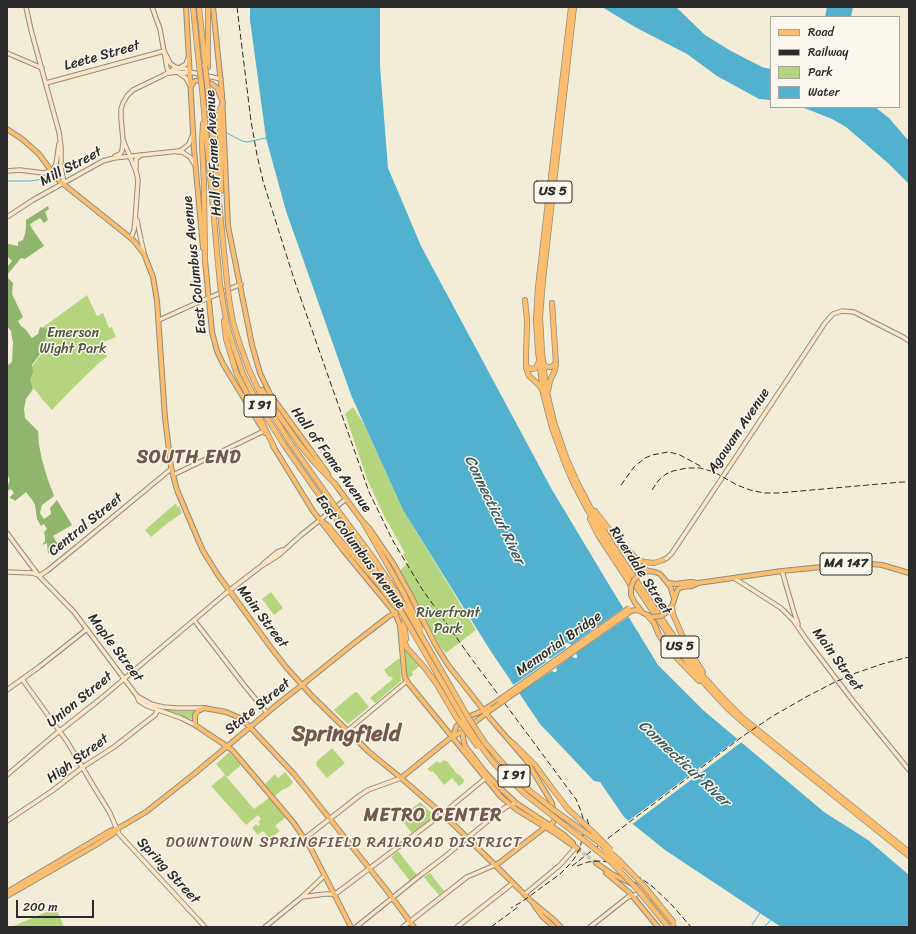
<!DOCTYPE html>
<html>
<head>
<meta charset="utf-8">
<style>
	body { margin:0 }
	#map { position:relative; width:916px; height:934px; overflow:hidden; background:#f3edd7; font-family:Sriracha,sans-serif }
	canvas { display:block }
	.frame { position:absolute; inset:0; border:8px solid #2b2b2b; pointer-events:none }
	.legend { position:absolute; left:770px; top:16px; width:130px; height:92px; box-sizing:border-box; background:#fbf7ec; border:1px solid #a8a59f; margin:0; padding:5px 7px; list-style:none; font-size:12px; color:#2b2b2b }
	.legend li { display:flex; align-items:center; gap:8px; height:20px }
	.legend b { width:20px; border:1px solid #a8a59f }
	.scale { position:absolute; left:16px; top:900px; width:78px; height:18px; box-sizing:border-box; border:2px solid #2b2b2b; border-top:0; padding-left:5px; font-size:12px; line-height:14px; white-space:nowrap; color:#2b2b2b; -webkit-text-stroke:3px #fbf7ec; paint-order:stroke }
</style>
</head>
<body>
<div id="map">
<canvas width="916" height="934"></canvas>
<div class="frame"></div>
<ul class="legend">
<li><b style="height:5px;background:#fcbd6e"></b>Road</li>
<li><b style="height:5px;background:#2b2b2b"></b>Railway</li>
<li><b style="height:11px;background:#b4d57d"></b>Park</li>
<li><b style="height:11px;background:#51b1cf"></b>Water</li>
</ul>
<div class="scale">200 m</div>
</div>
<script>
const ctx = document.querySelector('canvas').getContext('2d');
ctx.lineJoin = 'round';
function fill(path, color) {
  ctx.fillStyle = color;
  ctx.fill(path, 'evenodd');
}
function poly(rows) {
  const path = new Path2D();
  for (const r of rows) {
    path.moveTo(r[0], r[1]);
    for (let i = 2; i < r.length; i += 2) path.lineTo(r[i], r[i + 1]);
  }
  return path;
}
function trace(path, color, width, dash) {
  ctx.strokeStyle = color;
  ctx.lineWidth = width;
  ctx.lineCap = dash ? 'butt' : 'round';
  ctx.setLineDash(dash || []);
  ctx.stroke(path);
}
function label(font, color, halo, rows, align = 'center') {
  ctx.font = font + ' Sriracha,sans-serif';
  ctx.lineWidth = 3;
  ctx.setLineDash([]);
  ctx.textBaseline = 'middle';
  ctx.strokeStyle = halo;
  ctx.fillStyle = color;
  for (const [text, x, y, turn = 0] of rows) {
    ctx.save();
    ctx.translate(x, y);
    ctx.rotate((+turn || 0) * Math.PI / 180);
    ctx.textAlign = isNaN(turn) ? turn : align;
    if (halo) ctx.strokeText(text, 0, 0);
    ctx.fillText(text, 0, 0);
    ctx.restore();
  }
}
fill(poly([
	[87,295,97,316,103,313,109,328,112,327,116,337,101,343,107,357,100,362,73,388,52,410,40,397,41,397,24,377,46,348,39,339,42,328],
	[353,407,364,424,403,510,476,630,446,653,440,646,429,626,400,570,408,563,403,554,405,553,387,521,386,520,367,479,345,414],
	[176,503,177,507,179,506,180,508,182,513,171,521,170,521,151,537,145,530],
	[271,592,283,608,274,615,262,599],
	[404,645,421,665,412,672,413,675,409,678,408,678,406,672],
	[398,659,400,659,401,681,375,703,370,698,393,679,390,676,389,677,384,670],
	[355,692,358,693,369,707,348,724,334,710],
	[162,709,179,711,196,711,193,720],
	[332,748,345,763,327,778,316,765,317,764,316,762],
	[229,752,241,765,227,777,216,764],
	[444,760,445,761,447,761,458,775,459,774,464,780,463,783,459,786,452,778,444,785,433,771,431,772,427,769,437,761,440,763],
	[285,772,293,782,290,786,289,785,289,787,287,788,282,790,275,796,265,784,275,774,278,778],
	[225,775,254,809,269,798,286,817,275,826,280,831,270,839,263,831,258,835,252,828,256,824,258,826,260,824,258,822,261,819,258,815,246,825,211,786],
	[420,802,435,816,412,833,400,818],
	[398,851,417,875,410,881,391,857],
	[430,873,444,891,439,895,435,890,432,887,424,877],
	[56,908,64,927,11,927]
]), '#b4d57d');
fill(poly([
	[48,206,49,209,45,212,48,220,44,223,40,218,30,224,31,227,44,246,25,259,21,258,7,275,7,267,12,261,7,256,7,248,8,244,18,246,18,242,23,240,25,234,26,227,26,220],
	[7,277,13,283,12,294,23,317,18,321,21,326,26,330,32,338,38,334,40,327,47,329,43,350,32,365,33,372,30,380,33,389,26,399,24,409,25,418,38,431,39,445,42,460,48,480,54,496,42,505,40,513,44,519,51,514,50,508,56,501,57,500,72,525,53,536,59,546,50,554,48,553,47,543,42,545,45,541,45,536,44,532,47,529,44,524,41,526,37,519,35,505,33,501,26,492,15,501,13,499,11,499,10,497,14,493,11,489,7,491,7,488,10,480,7,474,7,366,12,362,13,343,11,331,7,326]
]), '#8fb66c');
fill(poly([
	[250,7,380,7,380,66,388,168,421,246,551,488,614,593,658,665,703,710,824,812,868,840,909,875,909,927,781,927,665,850,624,817,600,782,594,781,540,724,490,650,403,510,351,395,286,211,266,138,250,20],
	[602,7,676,7,705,35,731,51,762,67,771,69,771,100,759,99,717,76,687,54,635,27],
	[827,7,853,7,851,17,825,17],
	[802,107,875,107,889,118,906,138,909,140,909,184,889,164,846,127,832,119]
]), '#51b1cf');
fill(poly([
	[625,607,630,616,576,653,577,656,577,658,574,658,572,656,556,668,557,670,556,672,554,672,552,671,517,694,512,686,546,662,545,660,546,657,548,657,550,659,566,648,565,645,566,643,569,643,571,645],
	[739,738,743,741,631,825,627,822]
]), '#f3edd7');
trace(poly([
	[227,133,242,141,247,142,266,138],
	[7,181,30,181,43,179],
	[752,925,760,913],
	[764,927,771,920]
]), '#51b1cf', 1);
trace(poly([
	[578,849,596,863]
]), '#cbc6b5', 4, [4, 2]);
const secondary = poly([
	[26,7,31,30,59,132,61,147,61,167,64,183],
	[152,7,160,29,167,68,169,73],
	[7,53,42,68],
	[170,73,178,72,186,73,190,72,221,79],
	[179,73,186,78,189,84],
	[46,83,164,51,170,63,175,67,179,68,186,64,188,58],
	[177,152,182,152,190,157,195,165],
	[115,156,120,154,122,151,123,143],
	[136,168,136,159,141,155],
	[7,171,20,170,43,173,52,171,56,164,59,144],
	[7,217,33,200,103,161,114,158,179,151,183,149,189,144,192,136],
	[137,220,141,240,144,253],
	[131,238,134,230,135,221,138,180,136,171,123,140,121,117,121,109,123,103,127,96,133,90,164,75,174,69,182,68,186,69,190,72],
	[159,320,190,306,241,284],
	[173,475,264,431],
	[7,533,39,576,74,612,137,696,139,701,147,706,181,718,195,725],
	[663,560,667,558,672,553,825,323,833,314,842,311,854,312,903,337,909,341],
	[263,564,277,552,282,550],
	[782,571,793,609,798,624],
	[7,572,32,573,38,575],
	[39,576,47,571,79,545,171,469],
	[734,578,781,608,793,620,806,639,853,701,909,770],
	[194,620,244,685,267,713],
	[22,679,68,743,94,787,110,813,119,834,205,927],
	[7,690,39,667,87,629],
	[137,696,151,704,163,707,176,708,204,708],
	[347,731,407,681],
	[7,775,52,737,99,700,225,594,260,567,279,555,300,536,346,499],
	[7,821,52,791,83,767,114,747,155,715,158,710],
	[304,839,359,796,368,790,401,778],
	[525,894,560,865,576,847],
	[302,897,325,894,334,894,338,892,442,814,487,777],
	[265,927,302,897,324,876],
	[356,927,422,874,443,858,494,816,506,807,516,803],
	[403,927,467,877,495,865],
	[457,927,513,883],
	[590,927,628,897,635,895,641,891]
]);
const primary = poly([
	[186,7,194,149,203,248],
	[213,7,222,94,228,226,252,345,260,373,270,394,328,474],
	[192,85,193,82,198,80,212,84,217,88,221,98],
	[7,129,22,139,39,154,57,179,127,235,134,241,144,254,153,277,157,301,165,418,171,467,177,490,191,523,203,551,218,575,272,649,286,667,312,696,369,752,401,778,447,818,498,868,531,901,553,919,561,927],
	[205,260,212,332,217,351,223,364,265,433],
	[273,446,313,511,343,550,386,602,395,613,400,625,404,672,405,678,409,684,501,797,517,810,555,833,578,849],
	[335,484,363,522,369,528,393,563,411,596,435,644,448,665,489,717,526,760,552,803,555,819,553,823,543,829,499,863,495,865],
	[640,574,649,571,655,572,660,574,670,586,674,598],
	[669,583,675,584,691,582,698,583],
	[631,587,631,595,635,603,643,613,650,616],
	[631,611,636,610,642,612],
	[667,612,672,606,676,594,678,589,682,587,692,586,698,583,782,571,861,563,882,565,909,573],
	[470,726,492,709],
	[465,730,463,733,463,738,465,746,485,772,498,786,516,803,563,834,573,843],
	[453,737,456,727,463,719,482,711,499,700],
	[401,778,449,739,465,730],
	[596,863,612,874,641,888,652,899,674,927],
	[606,873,630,893,658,927],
	[7,892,110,831,117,829,146,812,194,774,279,703,302,685,353,644,388,617,407,606],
	[7,896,94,846,113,834,117,830],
	[534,905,542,916,554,927],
	[351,927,310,847,293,822,244,764,232,750,222,743,195,725,195,715,198,711,204,708,226,712,240,718,250,727,294,774,385,888,414,927]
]);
const highway = poly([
	[193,7,199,65],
	[199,7,205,63],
	[571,7,538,287,536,320,538,351,543,393,552,428,566,466,573,482,587,509,623,567,685,659,705,684,726,707,746,725,909,856],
	[574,7,543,280,540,317,542,352,546,388,554,422,566,457,577,482,590,507,612,544,676,640,687,657,703,676,723,698,743,718,909,852],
	[208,67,208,7],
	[202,89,220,284],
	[208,91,227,282],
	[203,124,202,144,204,184,205,263],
	[221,191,221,157,219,116,219,111,223,103],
	[229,299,233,322,239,342,249,370,258,389,273,415,289,441,327,495],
	[525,300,527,320,526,357,526,368,529,376,539,385,542,390],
	[223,302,227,325,233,345,243,374,252,392,262,410,284,445,322,499],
	[224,321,226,339,236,372,243,386,259,416,274,447],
	[542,362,547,367,551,367,553,366,556,362],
	[526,365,528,368,533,369,536,368,538,363],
	[262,390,271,404,300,445,313,461,337,486],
	[548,391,550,381,555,370,556,364,552,303],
	[595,511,638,566,641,568,649,571],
	[342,516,372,556,397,593],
	[590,519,598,535,629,582,631,588],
	[320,520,327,525,340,540,377,582,389,598],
	[337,520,368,559,392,596],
	[363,522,402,590],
	[630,552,637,559,644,562,654,563,663,560],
	[672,606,673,614,684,640,691,654,703,672],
	[647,615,654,623,659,635,670,651,699,681],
	[400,625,404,641,407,648,424,667,436,683],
	[406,639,404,622,405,617,408,615,411,614,415,615,423,620],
	[510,741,514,744,535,765,551,787]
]);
trace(secondary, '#8f8c81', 5.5);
trace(primary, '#8f8c81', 6);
trace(highway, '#8f8c81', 6);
trace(secondary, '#fee5c5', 3.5);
trace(primary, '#fcbd6e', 4);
trace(highway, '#fcbd6e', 4.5);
trace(poly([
	[237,7,251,121,257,155,263,181,294,279,369,492,393,541,422,589,471,658,572,794,576,799,581,811,584,822,583,835,580,848,574,859,568,866,560,874,523,901,511,908],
	[621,485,634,467,645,458,652,455,668,452,673,453,680,455,702,467],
	[652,490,658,481,666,474,673,471,687,468,700,468,714,472,737,485,750,490,764,493,778,493,902,482,909,482],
	[587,819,592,834,601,848,610,858,629,871],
	[572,866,615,833,743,736,773,716,806,697,833,683,856,673,882,664,909,657],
	[577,866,588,862,600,861,610,862,623,868,642,879,653,887,671,904,691,927],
	[491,927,518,907]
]), '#2b2b2b', 1, [6, 3]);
const primaryBridge = poly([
	[631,587,634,580,640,574],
	[653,617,661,616,667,612],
	[499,700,629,608],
	[492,709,631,611]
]);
const highwayBridge = poly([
	[199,65,202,89],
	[205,66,208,91],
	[227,282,229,299],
	[220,284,223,302],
	[327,495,342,516],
	[322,499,337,520],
	[402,590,421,629],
	[397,593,468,717,485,743,498,758,515,777,530,791,554,810,597,841,619,860,645,887,674,923],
	[392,596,465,722,475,738,492,761,505,775,526,795,590,845,612,863,638,890,668,927],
	[389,598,395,606],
	[436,683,456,717,478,747],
	[551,787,568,809,596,835,611,850],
	[605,851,621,867]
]);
trace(primaryBridge, '#8f8c81', 6, []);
trace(highwayBridge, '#8f8c81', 6, []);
trace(primaryBridge, '#fcbd6e', 4);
trace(highwayBridge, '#fcbd6e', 4.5);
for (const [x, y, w] of [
	[553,192,38],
	[260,406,32],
	[846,564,52],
	[680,647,38],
	[514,776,32]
]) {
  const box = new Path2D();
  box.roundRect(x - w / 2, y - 11, w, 22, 3);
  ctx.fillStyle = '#fbf7ec';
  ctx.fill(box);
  trace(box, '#2b2b2b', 1);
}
label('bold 13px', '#2b2b2b', null, [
	["US 5",553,192],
	["I 91",260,406],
	["MA 147",846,564],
	["US 5",680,647],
	["I 91",514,776]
]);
label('14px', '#2b2b2b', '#fbf7ec', [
	["Leete Street",102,56,-16],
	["Hall of Fame Avenue",214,153,-93],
	["Mill Street",71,167,-28],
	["East Columbus Avenue",195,265,-96],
	["Agawam Avenue",739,431,-56],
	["Hall of Fame Avenue",331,460,54],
	["Central Street",86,525,-39],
	["East Columbus Avenue",360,552,53],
	["Riverdale Street",640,571,57],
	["Main Street",262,617,53],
	["Memorial Bridge",559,644,-35],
	["Maple Street",115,648,53],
	["Main Street",837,660,54],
	["Union Street",80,700,-39],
	["State Street",258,707,-39],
	["High Street",78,759,-36],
	["Spring Street",168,871,47]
]);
label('14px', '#4d5640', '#fbf7ec', [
	["Emerson",73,333],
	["Wight Park",73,349],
	["Riverfront",448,613],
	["Park",448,629]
]);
label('italic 15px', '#385a64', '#fbf7ec', [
	["Connecticut River",494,510,64],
	["Connecticut River",684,764,43]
]);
ctx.letterSpacing = '1px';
label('15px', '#74584c', '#fbf7ec', [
	["DOWNTOWN SPRINGFIELD RAILROAD DISTRICT",344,843]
]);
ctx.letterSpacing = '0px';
ctx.letterSpacing = '1px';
label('bold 18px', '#74584c', '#fbf7ec', [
	["SOUTH END",189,458],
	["METRO CENTER",433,816]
]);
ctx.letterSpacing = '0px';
label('bold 22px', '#74584c', '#fbf7ec', [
	["Springfield",346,735]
]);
</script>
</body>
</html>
